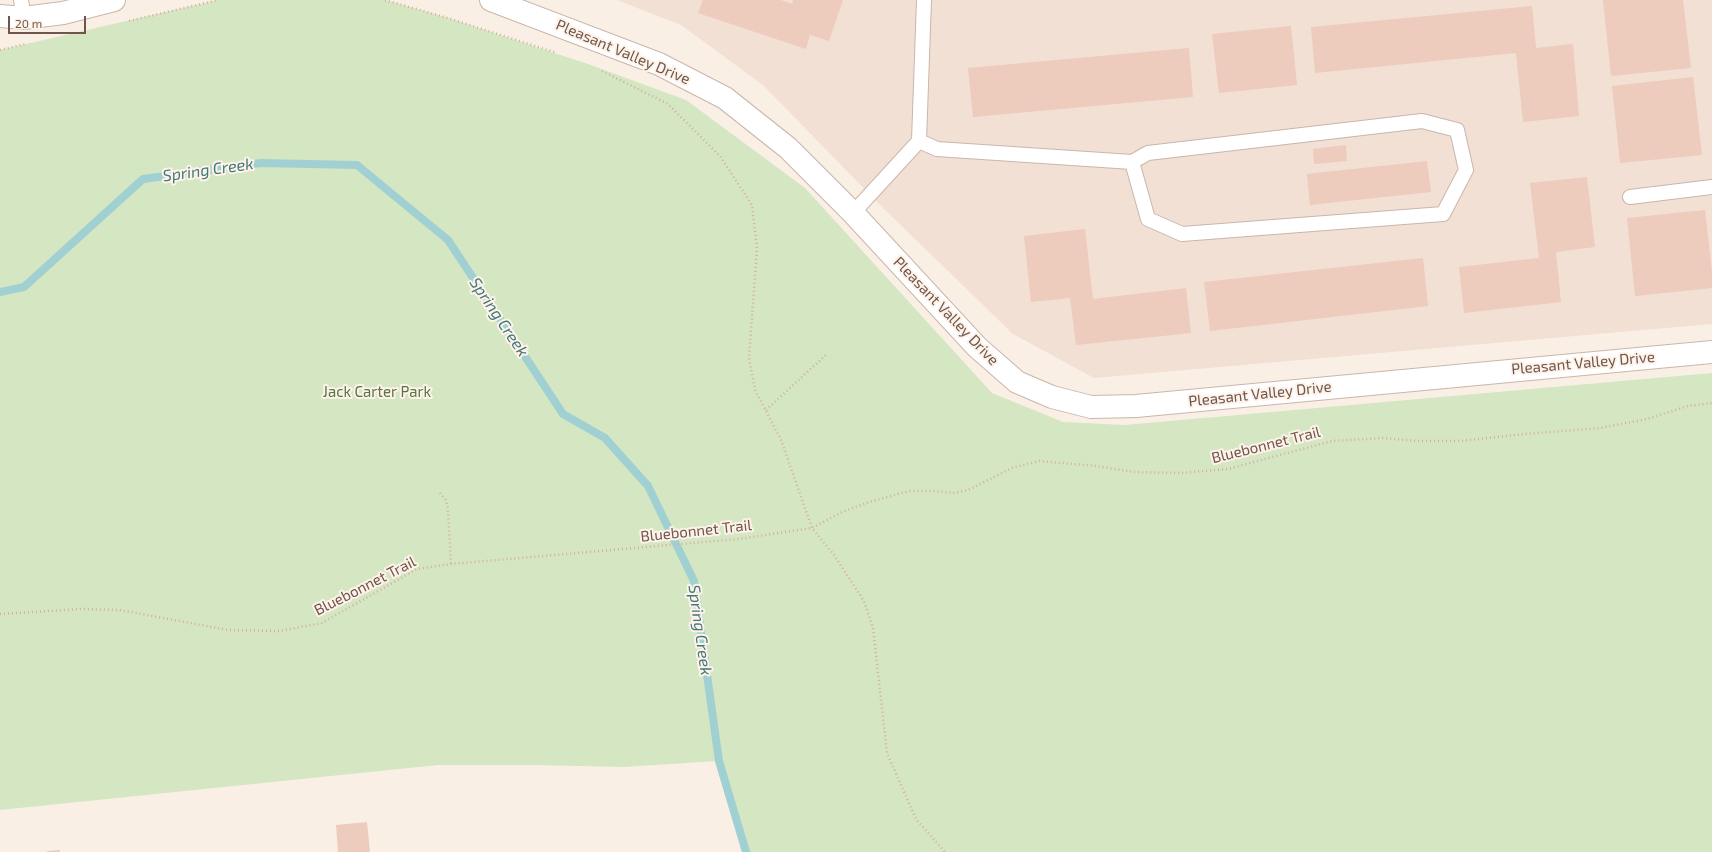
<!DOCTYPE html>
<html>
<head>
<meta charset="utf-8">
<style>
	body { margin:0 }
	#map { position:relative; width:1712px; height:852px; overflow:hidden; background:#faefe4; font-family:"Exo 2",sans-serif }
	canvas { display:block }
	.scale { position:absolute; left:8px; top:16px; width:78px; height:18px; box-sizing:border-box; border:2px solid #70554c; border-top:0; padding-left:5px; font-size:12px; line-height:14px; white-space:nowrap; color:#70554c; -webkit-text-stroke:3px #fdf3e9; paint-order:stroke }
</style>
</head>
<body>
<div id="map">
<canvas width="1712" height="852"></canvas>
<div class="scale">20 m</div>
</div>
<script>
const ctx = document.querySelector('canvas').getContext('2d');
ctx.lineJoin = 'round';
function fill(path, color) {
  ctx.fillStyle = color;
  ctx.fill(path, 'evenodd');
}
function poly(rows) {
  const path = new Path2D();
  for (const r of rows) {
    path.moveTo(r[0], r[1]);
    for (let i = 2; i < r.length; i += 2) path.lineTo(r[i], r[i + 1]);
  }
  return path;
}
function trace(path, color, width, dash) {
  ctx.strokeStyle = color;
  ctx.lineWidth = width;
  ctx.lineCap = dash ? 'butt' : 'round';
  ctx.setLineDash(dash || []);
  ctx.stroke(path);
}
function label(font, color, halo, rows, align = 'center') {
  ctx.font = font + ' "Exo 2",sans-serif';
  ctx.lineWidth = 4;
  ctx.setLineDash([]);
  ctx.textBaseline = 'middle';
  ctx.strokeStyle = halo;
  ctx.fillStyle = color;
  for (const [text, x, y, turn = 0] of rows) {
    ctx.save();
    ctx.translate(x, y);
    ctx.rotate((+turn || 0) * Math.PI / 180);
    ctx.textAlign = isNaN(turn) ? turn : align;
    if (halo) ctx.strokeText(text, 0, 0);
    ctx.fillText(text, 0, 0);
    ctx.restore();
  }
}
fill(poly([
	[617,0,1712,0,1712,324,1094,378,1013,334,882,207,763,85,681,25]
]), '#f1e0d3');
fill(poly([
	[218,0,385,0,448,18,588,64,686,100,805,188,992,393,1063,422,1125,425,1712,373,1712,852,746,852,718,761,624,767,533,765,438,765,0,810,0,50]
]), '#d5e6c3');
trace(poly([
	[0,292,24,287,143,179,261,163,357,165,448,240,563,414,605,438,648,486,694,581,719,761,746,852]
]), '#a1d0d3', 8);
fill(poly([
	[703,0,781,0,792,4,793,0,843,0,829,41,810,35,806,49,698,13],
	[1603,0,1683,0,1691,68,1611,76],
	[1532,6,1536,48,1573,44,1579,116,1523,122,1516,53,1315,73,1311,27],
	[1291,26,1297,85,1219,93,1212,34],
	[1189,48,1193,97,973,117,968,68],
	[1693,77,1702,155,1620,163,1612,86],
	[1346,145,1347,161,1314,164,1313,149],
	[1427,161,1431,192,1310,205,1307,174],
	[1587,177,1595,247,1556,252,1561,302,1464,313,1459,267,1539,258,1530,183],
	[1705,210,1712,272,1712,288,1635,296,1627,218],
	[1085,229,1093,299,1186,288,1191,333,1076,345,1070,298,1031,302,1024,236],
	[1423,258,1428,306,1210,331,1204,282],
	[367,822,370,852,338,852,336,825],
	[60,850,60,852,47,852,47,851]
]), '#edcbbd');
const service = poly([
	[21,0,24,18],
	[1422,121,1457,130,1466,170,1443,214,1182,234,1148,219,1132,162,1148,153,1422,121],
	[919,141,937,149,1132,162],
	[1630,197,1712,187],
	[853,213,919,141,924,0]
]);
const tertiary = poly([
	[491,0,659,64,725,98,788,148,853,213,977,347,1017,382,1052,397,1091,407,1136,406,1712,352],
	[0,16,24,18,63,13,114,0]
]);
trace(service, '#cab6ab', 16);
trace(tertiary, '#cab6ab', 24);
trace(poly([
	[385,0,448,18,557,53],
	[129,21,218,0],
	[0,50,26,44],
	[602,71,668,104,720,156,752,205,757,248,749,358,755,390,781,440,812,528,834,555,864,601,873,628,887,753,916,819,945,852],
	[766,410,827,354],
	[440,493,446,500,448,509,451,564],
	[0,614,80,609,120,610,228,630,280,631,322,623,417,569,451,564,738,539,812,528,842,512,869,502,909,491,933,491,955,493,968,490,1012,468,1039,461,1096,466,1134,472,1180,473,1228,469,1332,441,1382,438,1418,441,1460,441,1525,434,1600,428,1647,419,1688,406,1712,403]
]), '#d2afa1', 2.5, [1, 3]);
trace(service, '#fff', 14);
trace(tertiary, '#fff', 22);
label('15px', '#70554c', '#fdf3e9', [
	["Pleasant Valley Drive",623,52,23],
	["Pleasant Valley Drive",946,311,46],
	["Pleasant Valley Drive",1583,363,-5],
	["Pleasant Valley Drive",1260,394,-6],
	["Bluebonnet Trail",1266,445,-14],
	["Bluebonnet Trail",696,531,-6],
	["Bluebonnet Trail",365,586,-27]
]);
label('15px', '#587644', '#fdf3e9', [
	["Jack Carter Park",377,392]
]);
label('italic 16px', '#44787b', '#fdf3e9', [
	["Spring Creek",208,170,-8],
	["Spring Creek",499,317,56],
	["Spring Creek",700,630,82]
]);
</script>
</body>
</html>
